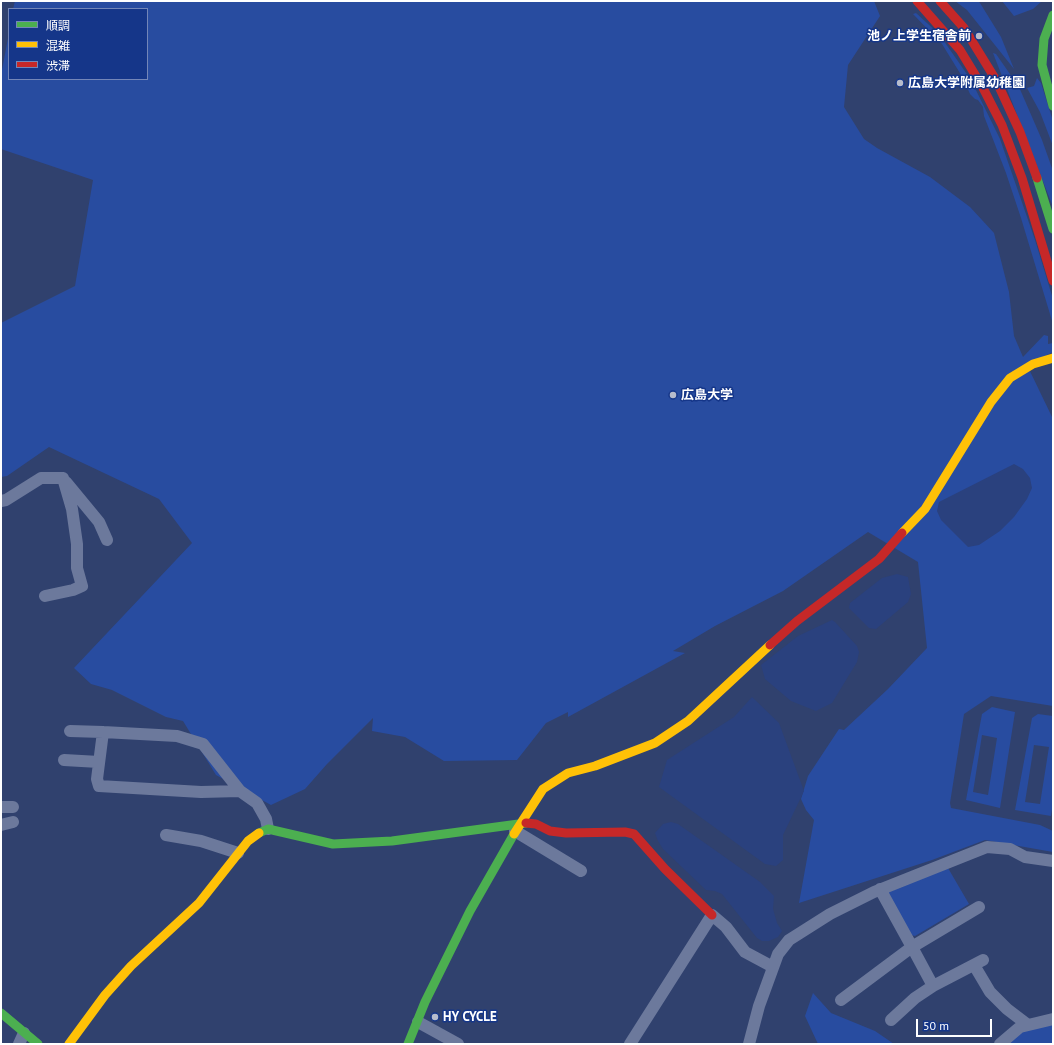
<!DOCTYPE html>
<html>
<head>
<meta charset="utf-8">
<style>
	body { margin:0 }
	#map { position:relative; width:1054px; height:1045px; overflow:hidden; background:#30416e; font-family:"PT Sans","Noto Sans JP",sans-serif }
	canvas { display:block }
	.frame { position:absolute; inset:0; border:2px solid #fff; pointer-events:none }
	.legend { position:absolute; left:8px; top:8px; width:140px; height:72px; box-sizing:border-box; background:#153689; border:1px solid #7386b8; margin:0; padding:5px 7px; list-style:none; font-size:12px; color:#fff }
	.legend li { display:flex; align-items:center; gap:8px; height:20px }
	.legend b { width:20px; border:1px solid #7386b8 }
	.scale { position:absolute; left:916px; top:1019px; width:76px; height:18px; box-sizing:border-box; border:2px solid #fff; border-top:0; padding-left:5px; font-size:12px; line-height:14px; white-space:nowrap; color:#fff; -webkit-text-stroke:3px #153689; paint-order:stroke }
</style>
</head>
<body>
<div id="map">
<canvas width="1054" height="1045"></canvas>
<div class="frame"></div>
<ul class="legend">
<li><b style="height:5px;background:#4caf50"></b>順調</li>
<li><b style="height:5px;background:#ffc107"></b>混雑</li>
<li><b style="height:5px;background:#c62828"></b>渋滞</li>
</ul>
<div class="scale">50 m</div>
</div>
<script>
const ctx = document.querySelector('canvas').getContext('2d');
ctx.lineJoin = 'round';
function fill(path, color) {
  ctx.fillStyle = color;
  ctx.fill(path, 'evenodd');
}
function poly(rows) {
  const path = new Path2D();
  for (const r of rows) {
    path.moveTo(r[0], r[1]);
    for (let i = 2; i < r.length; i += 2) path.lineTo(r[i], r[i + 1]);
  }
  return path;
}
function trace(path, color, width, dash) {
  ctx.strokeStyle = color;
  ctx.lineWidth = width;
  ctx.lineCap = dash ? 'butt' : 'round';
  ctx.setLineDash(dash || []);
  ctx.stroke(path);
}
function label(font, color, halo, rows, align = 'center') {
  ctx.font = font + ' "PT Sans","Noto Sans JP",sans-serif';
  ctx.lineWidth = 3;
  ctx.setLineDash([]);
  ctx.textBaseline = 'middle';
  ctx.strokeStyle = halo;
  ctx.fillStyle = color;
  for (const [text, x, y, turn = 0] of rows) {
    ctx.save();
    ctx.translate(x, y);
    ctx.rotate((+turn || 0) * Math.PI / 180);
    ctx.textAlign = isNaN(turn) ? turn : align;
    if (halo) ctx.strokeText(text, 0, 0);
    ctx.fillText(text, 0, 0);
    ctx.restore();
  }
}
fill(poly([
	[15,1,874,1,880,16,848,65,844,107,864,139,877,148,930,177,970,207,994,233,1009,292,1014,336,1023,357,1044,335,1048,336,1048,344,1053,343,1053,352,1027,365,1053,419,1053,706,991,696,964,714,950,803,951,808,1040,825,1053,831,1053,852,985,840,932,860,799,903,814,820,806,810,801,799,808,776,839,729,844,730,888,689,927,648,918,562,868,532,783,591,715,626,673,651,685,653,568,717,568,712,546,723,517,760,444,761,405,737,372,731,373,718,327,764,305,789,271,805,216,775,183,721,166,717,112,690,91,684,74,668,192,543,159,499,49,447,7,476,1,477,1,323,75,286,93,180,1,149,1,75,9,33,9,79,147,79,147,9,13,9],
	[955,1,978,1,980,3,1001,37,1014,69,967,10],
	[1002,1,1042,1,1033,9,1014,16],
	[916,13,939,34,971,80,1000,139,1035,240,1053,299,1053,324,1021,218,1006,173,984,116,983,107,978,100,975,99,970,94,963,78,942,44,913,14],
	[993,53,996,54,1019,87,1042,140,1053,171,1053,207],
	[1037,78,1041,83,1053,121,1053,146,1040,112,1027,88,1034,86],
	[992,707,1015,712,1000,808,966,800,982,714],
	[982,735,997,738,988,795,973,792],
	[1038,714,1053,716,1053,803,1051,816,1015,810,1032,718],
	[1034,745,1049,747,1040,804,1025,802],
	[948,868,969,904,915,936,907,934,884,889],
	[813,993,831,1013,875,1031,894,1044,818,1044,805,1016],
	[1053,1024,1053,1044,1007,1044,1021,1032]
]), '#284ca0');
fill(poly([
	[1014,464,1023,469,1030,478,1032,488,1027,499,1014,517,1000,531,979,545,968,547,941,520,937,511,939,502],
	[897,574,908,577,911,594,908,602,876,629,869,628,849,608,850,603,882,578],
	[832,620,835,622,857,646,859,652,857,662,832,703,816,711,791,701,765,679,761,665,798,636],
	[752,697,779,723,804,791,783,835,783,860,776,866,765,864,659,787,667,760,734,717],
	[671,822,678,824,760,882,774,896,773,909,777,923,782,931,778,937,769,941,762,941,757,938,722,894,715,891,706,890,663,849,658,841,655,833,663,824]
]), '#2a417e');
trace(poly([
	[66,482,99,522,107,540],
	[1,501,6,500,41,478,63,478],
	[45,596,73,590,82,586,77,568,77,544,72,509,63,478],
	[70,731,103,732],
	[103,732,177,736,203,744,240,791,201,792,99,786,97,779,103,732],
	[64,760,99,762],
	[240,791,257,803,266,819,268,829],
	[1,807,13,807],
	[1,825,13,822],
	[515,831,581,871],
	[166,835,201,841,238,853],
	[979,907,912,947,933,986,983,960],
	[974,965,990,992,1007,1009,1028,1025],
	[841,1000,912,947,880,889],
	[891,1020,915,998,933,986],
	[418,1022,458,1044],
	[19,1044,24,1033],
	[630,1044,712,915,726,927,745,952,773,967],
	[749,1044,759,1006,778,954,789,940,830,914,874,892,987,847,1010,849,1025,857,1053,861],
	[1000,1044,1020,1027,1053,1019]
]), '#6c799c', 12);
trace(poly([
	[1053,15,1044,39,1042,65,1053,106],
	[1037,178,1053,229],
	[259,833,268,829,333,844,392,841,526,823],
	[1,1013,38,1044],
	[408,1044,425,1002,470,911,514,834]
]), '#4caf50', 9);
trace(poly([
	[902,533,925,509,991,402,1010,378,1033,364,1053,358],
	[514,834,543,789,568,773,595,766,655,743,688,721,770,645],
	[69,1044,105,995,131,966,199,903,248,841,259,833]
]), '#ffc107', 9);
trace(poly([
	[917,1,960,50,982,86,1002,125,1022,178,1053,281],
	[940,1,964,28,996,80,1020,132,1037,178],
	[770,645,797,621,879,559,902,533],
	[526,823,536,824,550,831,566,833,625,832,634,834,665,869,712,915]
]), '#c62828', 9);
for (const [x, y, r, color] of [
	[979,36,4,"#b7bccc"],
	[900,83,4,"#b7bccc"],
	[673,395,4,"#b7bccc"],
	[435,1017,4,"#b7bccc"]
]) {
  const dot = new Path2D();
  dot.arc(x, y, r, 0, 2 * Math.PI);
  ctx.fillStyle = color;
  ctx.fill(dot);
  trace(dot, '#153689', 1.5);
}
label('bold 13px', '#fff', '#153689', [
	["池ノ上学生宿舎前",971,36,"right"],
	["広島大学附属幼稚園",908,83],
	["広島大学",681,395],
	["HY CYCLE",443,1017]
], 'left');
</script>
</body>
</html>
